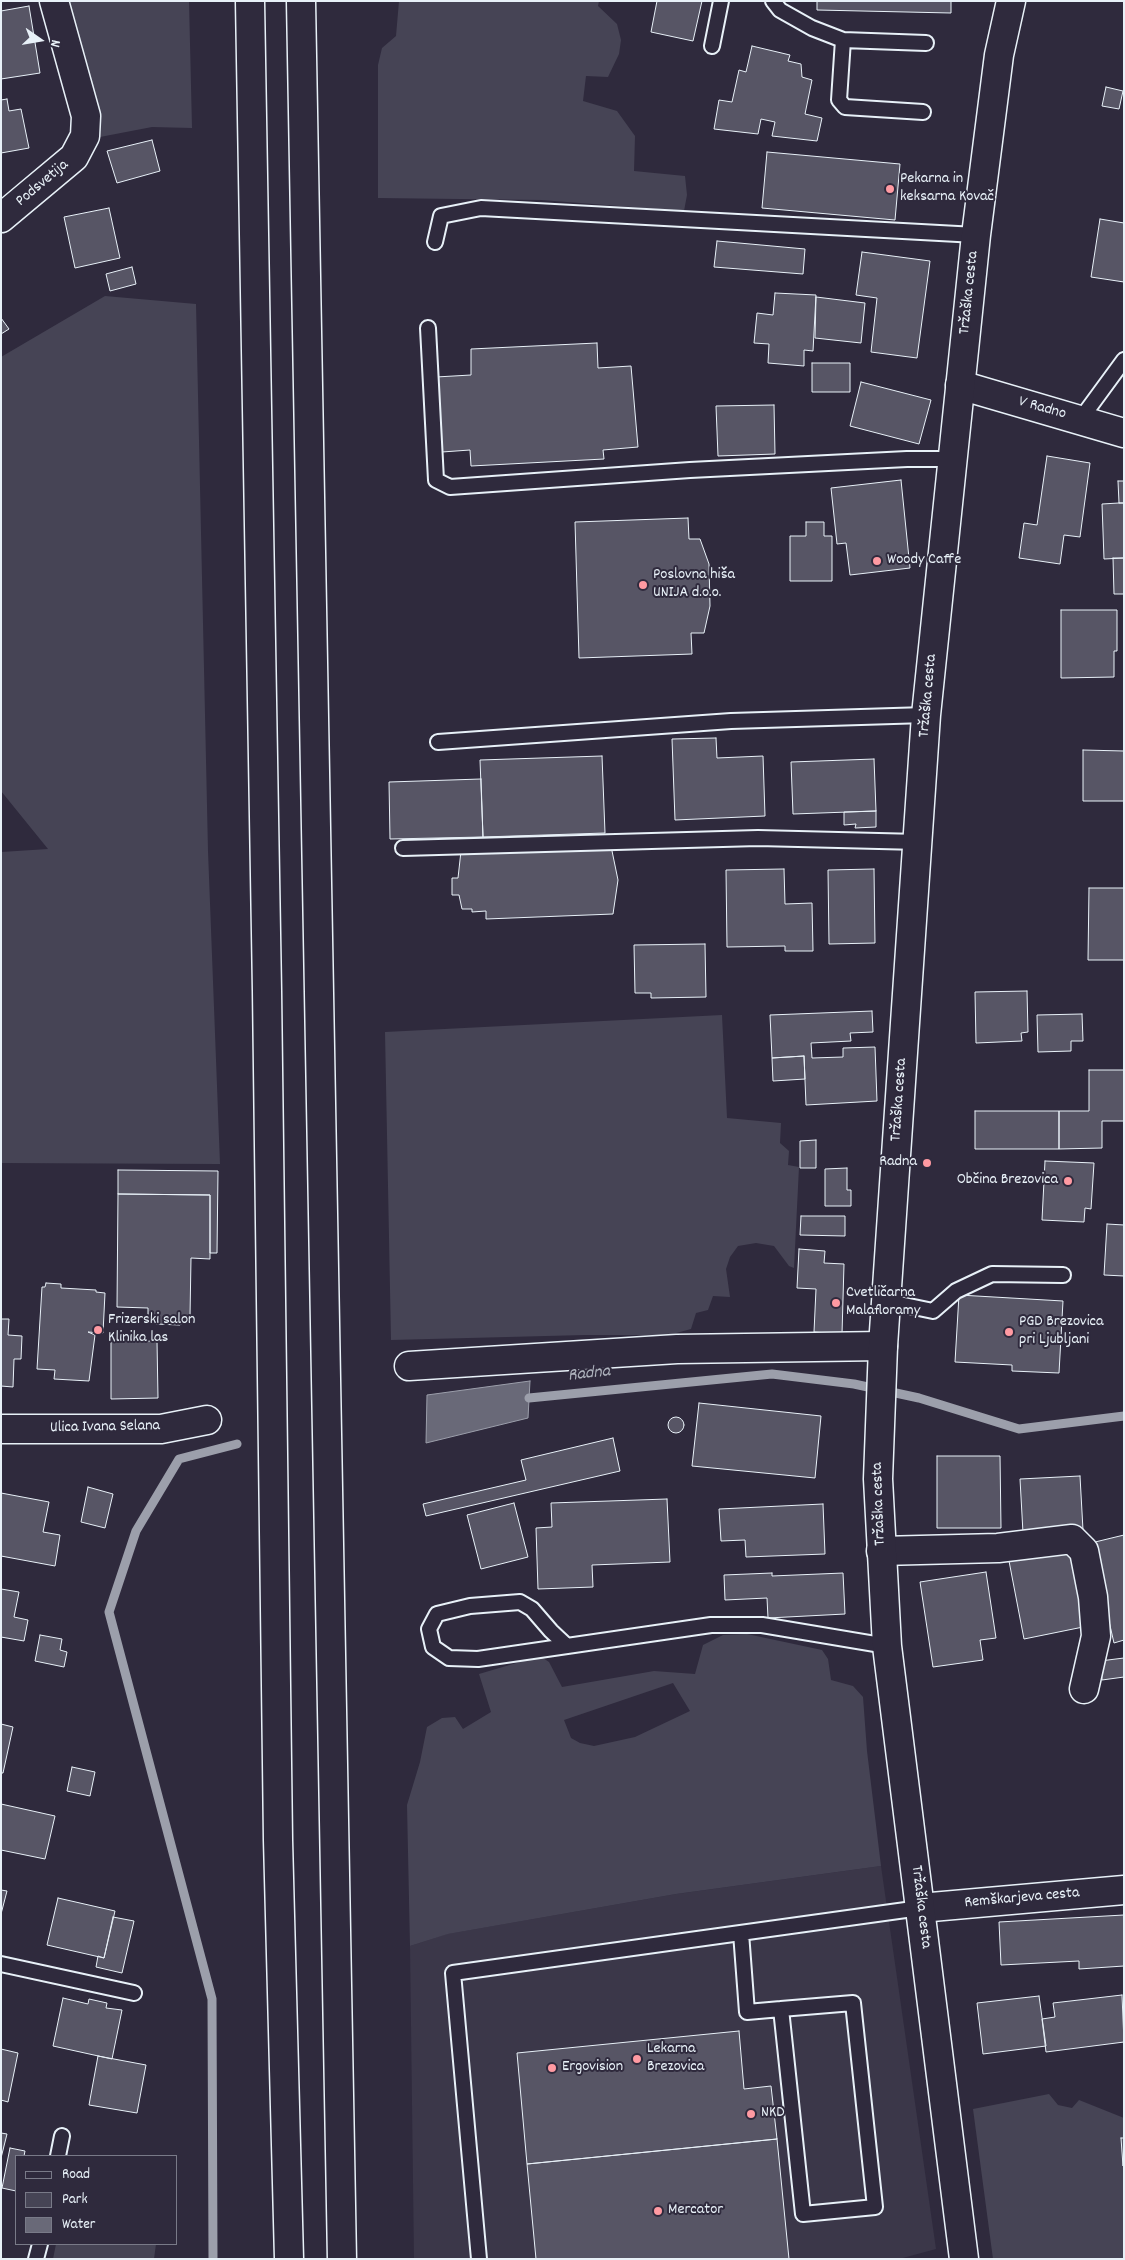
<!DOCTYPE html>
<html>
<head>
<meta charset="utf-8">
<style>
	body { margin:0 }
	#map { position:relative; width:1125px; height:2260px; overflow:hidden; background:#2f2a3d; font-family:Dekko,sans-serif }
	canvas { display:block }
	.frame { position:absolute; inset:0; border:2px solid #e8f1f8; pointer-events:none }
	.legend { position:absolute; left:15px; top:2155px; width:162px; height:90px; box-sizing:border-box; background:#2f2a3d; border:1px solid #797a88; margin:0; padding:6px 9px; list-style:none; font-size:15px; color:#e8f1f8 }
	.legend li { display:flex; align-items:center; gap:10px; height:25px }
	.legend b { width:25px; border:1px solid #797a88 }
	.north { position:absolute; left:15px; top:15px; width:50px; height:50px; -webkit-text-stroke:4px #2f2a3d; paint-order:stroke; rotate:103deg; font-size:14px; font-weight:700; line-height:20px; text-align:center; color:#e8f1f8 }
	.north::after { content:''; display:block; margin:auto; width:18px; height:22px; background:#e8f1f8; clip-path:polygon(50% 0,100% 100%,50% 72%,0 100%) }
</style>
</head>
<body>
<div id="map">
<canvas width="1125" height="2260"></canvas>
<div class="frame"></div>
<ul class="legend">
<li><b style="height:6px;background:#2f2a3d"></b>Road</li>
<li><b style="height:14px;background:#464455"></b>Park</li>
<li><b style="height:14px;background:#696978"></b>Water</li>
</ul>
<div class="north">N</div>
</div>
<script>
const ctx = document.querySelector('canvas').getContext('2d');
ctx.lineJoin = 'round';
function fill(path, color) {
  ctx.fillStyle = color;
  ctx.fill(path, 'evenodd');
}
function poly(rows) {
  const path = new Path2D();
  for (const r of rows) {
    if (r.length === 3) {
      path.moveTo(r[0] + r[2], r[1]);
      path.arc(r[0], r[1], r[2], 0, 2 * Math.PI);
      continue;
    }
    path.moveTo(r[0], r[1]);
    for (let i = 2; i < r.length; i += 2) path.lineTo(r[i], r[i + 1]);
  }
  return path;
}
function trace(path, color, width, dash) {
  ctx.strokeStyle = color;
  ctx.lineWidth = width;
  ctx.lineCap = dash ? 'butt' : 'round';
  ctx.setLineDash(dash || []);
  ctx.stroke(path);
}
function label(font, color, halo, rows, align = 'center') {
  ctx.font = font + ' Dekko,sans-serif';
  ctx.lineWidth = 4;
  ctx.setLineDash([]);
  ctx.textBaseline = 'middle';
  ctx.strokeStyle = halo;
  ctx.fillStyle = color;
  for (const [text, x, y, turn = 0] of rows) {
    ctx.save();
    ctx.translate(x, y);
    ctx.rotate((+turn || 0) * Math.PI / 180);
    ctx.textAlign = isNaN(turn) ? turn : align;
    if (halo) ctx.strokeText(text, 0, 0);
    ctx.fillText(text, 0, 0);
    ctx.restore();
  }
}
fill(poly([
	[881,1866,936,2249,899,2259,414,2259,410,1946,447,1934,676,1894]
]), '#3b3749');
fill(poly([
	[62,1,189,1,192,128,152,127,100,137],
	[399,1,599,1,598,6,617,24,621,40,619,54,608,77,586,76,583,101,617,111,635,136,634,171,685,176,687,195,684,211,541,200,378,198,378,65,382,48,396,36],
	[105,296,196,304,208,851,220,1164,1,1163,1,852,48,849,1,791,1,357],
	[722,1015,727,1118,781,1123,780,1143,789,1151,788,1165,799,1167,794,1268,789,1266,774,1246,756,1243,738,1246,730,1257,726,1269,730,1297,713,1296,708,1310,696,1313,691,1329,669,1335,585,1335,391,1340,385,1032],
	[747,1634,822,1650,828,1659,831,1680,853,1686,863,1697,867,1751,881,1866,676,1894,448,1934,410,1946,407,1805,420,1762,427,1727,442,1718,455,1717,463,1729,491,1712,479,1674,540,1656,549,1662,562,1687,654,1671,695,1674,703,1645,723,1635],
	[673,1683,690,1711,635,1737,594,1746,580,1743,571,1738,564,1720],
	[1049,2094,1058,2105,1072,2108,1079,2100,1124,2118,1124,2259,993,2259,973,2109],
	[56,2244,156,2244,154,2259,53,2259]
]), '#464455');
const water = poly([
	[530,1381,528,1418,426,1443,427,1395,530,1381]
]);
fill(water, '#696978');
trace(water, '#9c9fab', 1);
trace(poly([
	[529,1398,772,1374,854,1384,919,1398,1019,1429,1124,1416],
	[213,2259,212,1999,109,1612,136,1531,179,1459,237,1444]
]), '#9c9fab', 9);
const building = poly([
	[657,1,702,1,693,41,651,32,657,1],
	[817,1,951,1,951,13,817,10,817,1],
	[29,6,40,73,1,79,1,11,29,6],
	[752,46,790,55,788,61,801,64,802,77,812,80,805,114,822,118,817,141,772,136,775,122,761,119,758,134,714,129,719,100,732,102,739,70,746,72,752,46],
	[1106,87,1123,91,1119,109,1102,106,1106,87],
	[7,99,9,111,21,109,29,148,1,153,1,100,7,99],
	[152,140,160,171,117,183,107,151,152,140],
	[767,152,900,164,895,220,762,208,767,152],
	[109,208,120,258,75,268,64,217,109,208],
	[1100,219,1124,223,1124,282,1091,277,1100,219],
	[717,241,805,249,803,274,714,267,717,241],
	[862,252,930,261,917,358,871,352,877,298,856,295,862,252],
	[132,267,136,284,110,291,106,274,132,267],
	[775,293,816,295,813,351,804,350,804,366,768,363,769,344,754,343,757,313,773,315,775,293],
	[816,297,865,303,861,343,815,338,816,297],
	[1,318,9,329,1,334,1,318],
	[597,343,598,368,631,366,638,447,603,450,604,459,471,466,470,450,442,452,436,377,471,375,471,349,597,343],
	[812,363,850,363,850,392,812,392,812,363],
	[861,382,931,400,919,444,850,426,861,382],
	[774,405,775,454,718,456,716,406,774,405],
	[1047,456,1090,463,1080,537,1064,535,1060,564,1019,558,1024,523,1037,525,1047,456],
	[901,480,910,568,850,575,846,543,837,544,831,488,901,480],
	[1118,481,1124,481,1124,503,1119,503,1118,481],
	[1119,503,1124,503,1124,558,1104,559,1102,504,1119,503],
	[688,518,689,539,700,539,709,564,710,606,704,633,691,633,692,654,579,658,575,522,688,518],
	[806,522,824,522,824,536,832,536,832,581,790,581,790,536,806,536,806,522],
	[1113,558,1124,558,1124,594,1114,594,1113,558],
	[1061,610,1117,610,1117,651,1114,651,1114,677,1061,678,1061,610],
	[716,738,717,758,763,756,765,816,675,820,672,739,716,738],
	[1083,750,1124,751,1124,801,1083,801,1083,750],
	[602,756,605,833,483,837,480,760,602,756],
	[874,759,876,811,793,814,791,762,874,759],
	[481,779,483,837,390,839,389,782,481,779],
	[876,811,876,827,855,828,856,824,844,825,844,812,876,811],
	[611,846,618,880,613,914,486,919,486,911,472,912,472,909,462,909,459,895,452,895,452,878,458,878,461,851,611,846],
	[784,869,785,904,812,903,813,951,785,951,785,946,727,947,726,870,784,869],
	[874,869,875,943,829,944,828,870,874,869],
	[1089,888,1124,888,1124,960,1088,960,1089,888],
	[705,944,706,997,651,998,651,993,635,993,634,945,705,944],
	[1027,991,1028,1032,1021,1033,1022,1041,976,1043,975,992,1027,991],
	[872,1011,873,1032,850,1033,851,1041,811,1043,812,1058,843,1057,843,1048,875,1047,877,1101,806,1105,804,1056,772,1058,770,1015,872,1011],
	[1082,1014,1083,1041,1071,1041,1071,1051,1038,1052,1037,1015,1082,1014],
	[804,1056,805,1079,773,1081,772,1058,804,1056],
	[1089,1070,1124,1070,1124,1121,1102,1121,1102,1148,1059,1149,1059,1111,1089,1111,1089,1070],
	[975,1111,1059,1111,1059,1149,975,1149,975,1111],
	[816,1140,816,1168,800,1168,800,1141,816,1140],
	[1045,1161,1094,1163,1091,1209,1085,1208,1084,1222,1042,1220,1045,1161],
	[847,1168,847,1190,851,1190,851,1206,825,1206,825,1169,847,1168],
	[118,1170,218,1171,217,1253,210,1253,210,1195,118,1194,118,1170],
	[118,1194,210,1195,210,1259,191,1258,190,1316,180,1325,156,1324,148,1318,148,1308,117,1307,118,1194],
	[801,1216,845,1216,845,1236,800,1235,801,1216],
	[1107,1224,1124,1225,1124,1276,1104,1275,1107,1224],
	[799,1249,825,1251,824,1263,844,1264,842,1334,814,1332,816,1289,797,1288,799,1249],
	[46,1283,61,1284,61,1288,96,1290,96,1292,105,1293,103,1333,88,1332,95,1335,89,1381,54,1379,55,1370,37,1369,42,1287,45,1287,46,1283],
	[959,1295,1063,1301,1059,1373,1012,1371,1012,1365,955,1362,959,1295],
	[1,1319,9,1319,8,1335,22,1336,21,1359,14,1359,13,1387,1,1386,1,1319],
	[111,1341,157,1341,158,1398,111,1399,111,1341],
	[699,1403,821,1416,815,1478,692,1466,699,1403],
	[676,1425,8],
	[613,1438,620,1471,426,1516,423,1504,526,1480,521,1460,613,1438],
	[937,1456,1000,1456,1001,1528,937,1528,937,1456],
	[1080,1476,1083,1530,1023,1533,1020,1479,1080,1476],
	[88,1487,113,1494,105,1528,81,1522,88,1487],
	[1,1493,49,1502,43,1532,60,1535,55,1566,1,1556,1,1493],
	[667,1499,670,1562,592,1565,593,1587,538,1589,536,1528,552,1527,551,1503,667,1499],
	[514,1503,528,1557,481,1569,467,1515,514,1503],
	[823,1504,825,1554,746,1557,745,1540,721,1541,719,1509,823,1504],
	[1124,1535,1124,1640,1114,1643,1091,1543,1124,1535],
	[1072,1548,1088,1626,1024,1639,1009,1561,1072,1548],
	[986,1572,996,1638,980,1640,983,1660,933,1667,920,1582,986,1572],
	[772,1573,772,1576,843,1573,845,1614,768,1618,767,1598,725,1600,724,1575,772,1573],
	[1,1589,19,1592,14,1617,28,1620,24,1641,1,1637,1,1589],
	[40,1635,62,1639,60,1650,67,1652,64,1667,35,1661,40,1635],
	[1124,1658,1124,1677,1102,1680,1100,1661,1124,1658],
	[1,1724,13,1727,3,1773,1,1773,1,1724],
	[72,1767,95,1772,90,1796,67,1791,72,1767],
	[1,1804,55,1816,45,1859,1,1850,1,1804],
	[1,1890,7,1891,1,1914,1,1890],
	[58,1898,115,1911,104,1958,47,1945,58,1898],
	[1124,1915,1124,1966,1079,1969,1079,1961,1001,1965,999,1922,1124,1915],
	[113,1917,134,1921,122,1973,96,1967,98,1956,104,1958,113,1917],
	[1122,1995,1124,2042,1046,2052,1042,2019,1055,2017,1053,2003,1122,1995],
	[1039,1996,1046,2046,983,2054,977,2003,1039,1996],
	[63,1998,88,2004,89,1999,107,2003,106,2008,122,2010,112,2059,53,2046,63,1998],
	[739,2031,744,2089,771,2086,777,2139,527,2164,517,2053,739,2031],
	[1,2049,18,2053,8,2102,1,2100,1,2049],
	[98,2056,146,2065,137,2113,89,2105,98,2056],
	[1,2133,7,2134,1,2158,1,2133],
	[1121,2138,1124,2138,1123,2166,1121,2138],
	[777,2139,789,2259,536,2259,527,2164,777,2139],
	[10,2148,25,2151,24,2156,16,2156,16,2191,2,2188,10,2148]
]);
fill(building, '#575565');
trace(building, '#e8f1f8', 1);
const service = poly([
	[773,1,780,10,812,28,843,40,926,43],
	[843,40,839,100,845,107,923,112],
	[712,46,721,1],
	[435,242,441,216,481,208,976,235],
	[428,328,436,480,450,487,690,470,907,459,953,459],
	[1080,420,1124,360],
	[438,742,731,721,926,715],
	[403,848,758,838,919,842],
	[885,1301,933,1311,956,1291,992,1274,1063,1275],
	[567,1646,551,1631,532,1609,520,1602,470,1606,437,1614,429,1629,433,1647,449,1658,478,1659,711,1625,762,1625,887,1646],
	[741,1933,747,2012,781,2009,853,2003,875,2207,803,2214,781,2009],
	[1,1964,134,1993],
	[58,2156,62,2136],
	[36,2259,40,2244],
	[479,2259,453,1973,920,1908]
]);
const minor = poly([
	[1,218,74,157,85,136,86,116,54,1],
	[960,385,1124,433],
	[409,1366,677,1349,883,1346],
	[1,1429,161,1429,207,1420],
	[881,1551,998,1548,1072,1539,1084,1551,1093,1597,1096,1636,1084,1689],
	[920,1908,1124,1890]
]);
const secondary = poly([
	[964,2259,887,1646,878,1479,883,1346,926,715,976,235,999,55,1011,1]
]);
const motorway = poly([
	[250,1,267,991,278,1840,289,2259],
	[301,1,342,2259]
]);
trace(service, '#e8f1f8', 18);
trace(minor, '#e8f1f8', 31);
trace(secondary, '#e8f1f8', 31);
trace(motorway, '#e8f1f8', 31);
trace(service, '#2f2a3d', 14);
trace(minor, '#2f2a3d', 28);
trace(secondary, '#2f2a3d', 28);
trace(motorway, '#2f2a3d', 28);
for (const [x, y, r, color] of [
	[890,189,5,"#ff9aa2"],
	[877,561,5,"#ff9aa2"],
	[643,585,5,"#ff9aa2"],
	[927,1163,5,"#ff9aa2"],
	[1068,1181,5,"#ff9aa2"],
	[836,1303,5,"#ff9aa2"],
	[98,1330,5,"#ff9aa2"],
	[1009,1332,5,"#ff9aa2"],
	[637,2059,5,"#ff9aa2"],
	[552,2068,5,"#ff9aa2"],
	[751,2114,5,"#ff9aa2"],
	[658,2211,5,"#ff9aa2"]
]) {
  const dot = new Path2D();
  dot.arc(x, y, r, 0, 2 * Math.PI);
  ctx.fillStyle = color;
  ctx.fill(dot);
  trace(dot, '#2f2a3d', 2);
}
label('16px', '#e8f1f8', '#2f2a3d', [
	["Pekarna in",900,180],
	["keksarna Kovač",900,198],
	["Woody Caffe",887,561],
	["Poslovna hiša",653,576],
	["UNIJA d.o.o.",653,594],
	["Radna",917,1163,"right"],
	["Občina Brezovica",1058,1181,"right"],
	["Cvetličarna",846,1294],
	["Malafloramy",846,1312],
	["Frizerski salon",108,1321],
	["Klinika las",108,1339],
	["PGD Brezovica",1019,1323],
	["pri Ljubljani",1019,1341],
	["Lekarna",647,2050],
	["Brezovica",647,2068],
	["Ergovision",562,2068],
	["NKD",761,2114],
	["Mercator",668,2211]
], 'left');
label('16px', '#e8f1f8', '#2f2a3d', [
	["Podsvetija",43,184,-40],
	["Tržaška cesta",970,293,-84],
	["V Radno",1042,409,16],
	["Tržaška cesta",929,696,-85],
	["Tržaška cesta",900,1100,-86],
	["Ulica Ivana Selana",105,1428,-1],
	["Tržaška cesta",880,1504,-92],
	["Remškarjeva cesta",1022,1899,-5],
	["Tržaška cesta",920,1907,83]
]);
label('italic 18px', '#afb4be', '#2f2a3d', [
	["Radna",589,1375,-6]
]);
</script>
</body>
</html>
